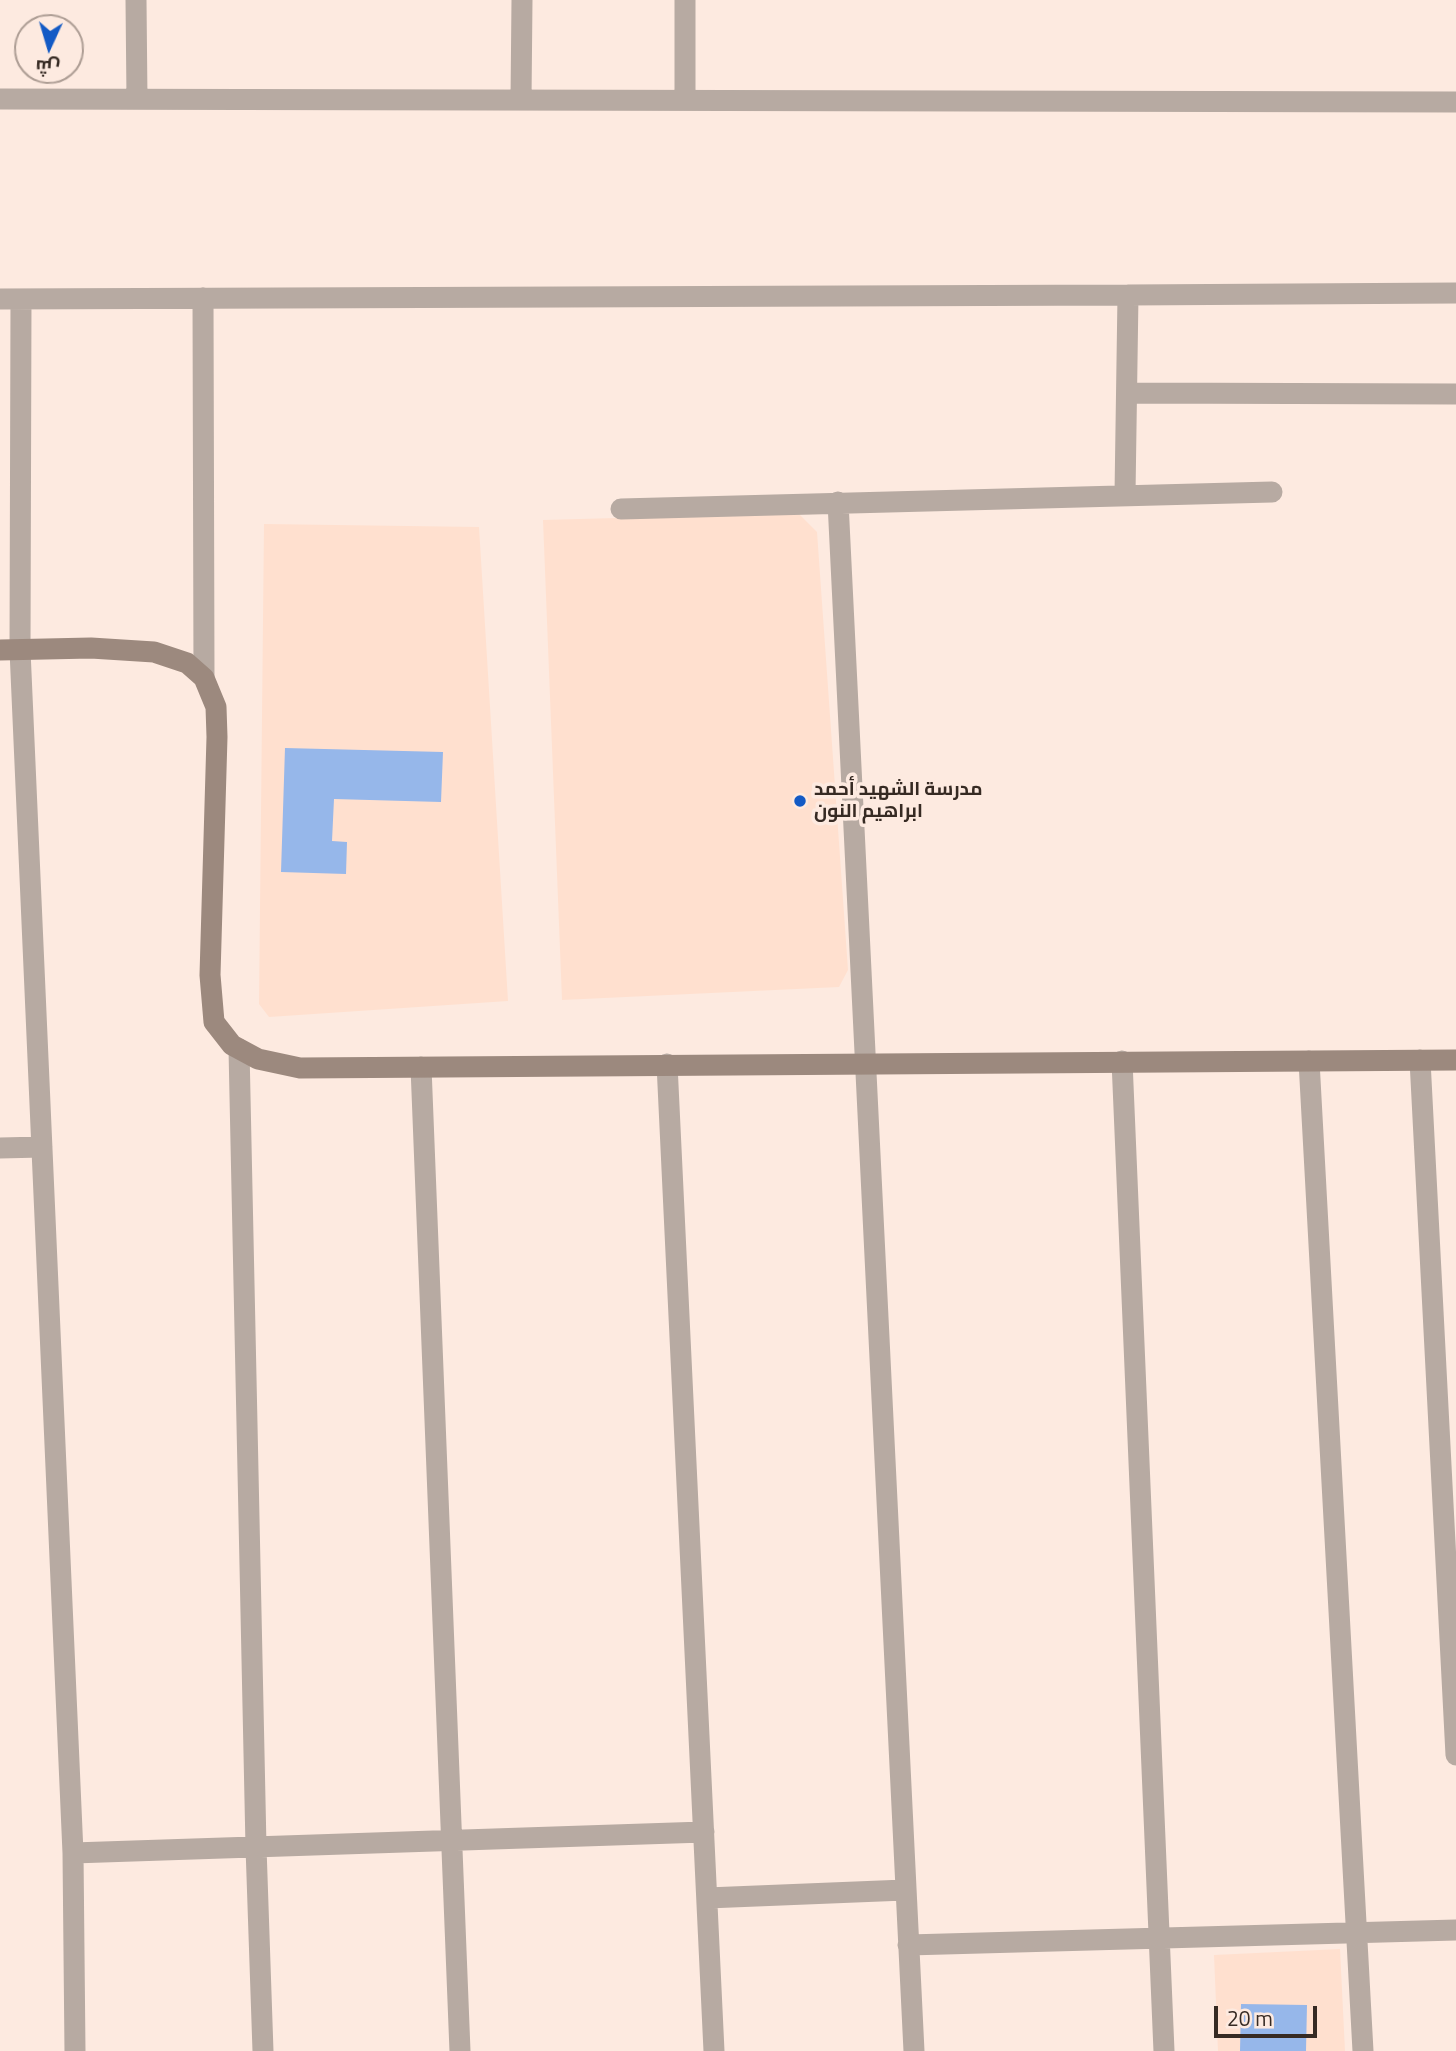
<!DOCTYPE html>
<html>
<head>
<meta charset="utf-8">
<style>
	body { margin:0 }
	#map { position:relative; width:1456px; height:2051px; overflow:hidden; background:#fdeae0; font-family:"Titillium Web",Cairo,sans-serif }
	canvas { display:block }
	.north { position:absolute; left:14px; top:14px; width:70px; height:70px; box-sizing:border-box; background:#fdeae0; border:2px solid #ad9d94; border-radius:50%; rotate:184deg; font-size:19px; font-weight:700; line-height:28px; text-align:center; color:#362a23 }
	.north::after { content:''; display:block; margin:auto; width:24px; height:32px; background:#135ac5; clip-path:polygon(50% 0,100% 100%,50% 72%,0 100%) }
	.scale { position:absolute; left:1214px; top:2006px; width:103px; height:32px; box-sizing:border-box; border:4px solid #362a23; border-top:0; padding-left:9px; font-size:21px; line-height:24px; white-space:nowrap; color:#362a23; -webkit-text-stroke:5px #fdeae0; paint-order:stroke }
</style>
</head>
<body>
<div id="map">
<canvas width="1456" height="2051"></canvas>
<div class="north">ش</div>
<div class="scale">20 m</div>
</div>
<script>
const ctx = document.querySelector('canvas').getContext('2d');
ctx.lineJoin = 'round';
function fill(path, color) {
  ctx.fillStyle = color;
  ctx.fill(path, 'evenodd');
}
function poly(rows) {
  const path = new Path2D();
  for (const r of rows) {
    path.moveTo(r[0], r[1]);
    for (let i = 2; i < r.length; i += 2) path.lineTo(r[i], r[i + 1]);
  }
  return path;
}
function trace(path, color, width, dash) {
  ctx.strokeStyle = color;
  ctx.lineWidth = width;
  ctx.lineCap = dash ? 'butt' : 'round';
  ctx.setLineDash(dash || []);
  ctx.stroke(path);
}
function label(font, color, halo, rows, align = 'center') {
  ctx.font = font + ' "Titillium Web",Cairo,sans-serif';
  ctx.lineWidth = 7;
  ctx.setLineDash([]);
  ctx.textBaseline = 'middle';
  ctx.strokeStyle = halo;
  ctx.fillStyle = color;
  for (const [text, x, y, turn = 0] of rows) {
    ctx.save();
    ctx.translate(x, y);
    ctx.rotate((+turn || 0) * Math.PI / 180);
    ctx.textAlign = isNaN(turn) ? turn : align;
    if (halo) ctx.strokeText(text, 0, 0);
    ctx.fillText(text, 0, 0);
    ctx.restore();
  }
}
fill(poly([
	[798,513,817,532,848,970,839,987,562,1000,543,520],
	[264,524,479,527,508,1001,269,1017,259,1004],
	[1340,1949,1345,2051,1218,2051,1214,1955]
]), '#ffe0cf');
fill(poly([
	[285,748,443,752,441,802,334,799,332,841,347,842,346,874,281,872],
	[1241,2004,1307,2005,1306,2051,1240,2051]
]), '#96b7ea');
trace(poly([
	[136,0,137,99],
	[0,99,1456,102],
	[521,100,522,0],
	[685,100,685,0],
	[203,298,204,678],
	[0,299,1128,295],
	[21,299,20,650,73,1853,75,2051],
	[1127,393,1456,394],
	[1125,494,1128,295,1456,293],
	[838,502,914,2051],
	[621,509,1272,492],
	[239,1049,256,1847,263,2051],
	[1420,1060,1456,1755],
	[1122,1061,1164,2051],
	[1309,1061,1363,2051],
	[667,1064,714,2051],
	[421,1067,460,2051],
	[0,1148,42,1147],
	[73,1853,704,1832],
	[707,1898,905,1890],
	[908,1945,1456,1930]
]), '#b7aaa2', 21);
trace(poly([
	[0,650,91,648,154,652,187,663,204,678,216,707,217,737,210,975,214,1022,232,1045,258,1059,300,1068,1456,1060]
]), '#9c897e', 21);
for (const [x, y, r, color] of [
	[800,801,7,"#135ac5"]
]) {
  const dot = new Path2D();
  dot.arc(x, y, r, 0, 2 * Math.PI);
  ctx.fillStyle = color;
  ctx.fill(dot);
  trace(dot, '#fdeae0', 2.5);
}
label('bold 19px', '#362a23', '#fdeae0', [
	["مدرسة الشهيد أحمد",814,790],
	["ابراهيم النون",814,812]
], 'left');
</script>
</body>
</html>
